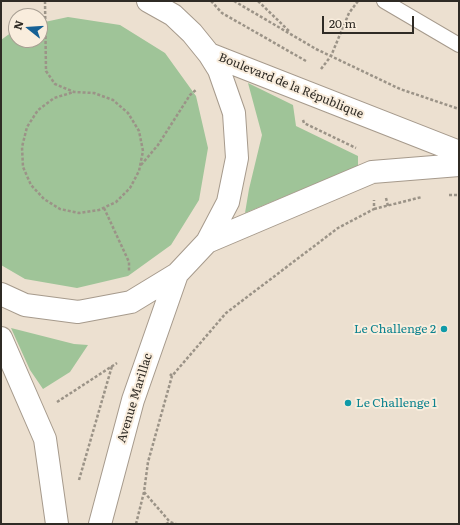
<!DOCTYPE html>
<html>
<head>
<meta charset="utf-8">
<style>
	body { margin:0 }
	#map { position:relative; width:460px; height:525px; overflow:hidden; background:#ece0d0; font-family:Literata,serif }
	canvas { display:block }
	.frame { position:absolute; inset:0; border:2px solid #2f2b25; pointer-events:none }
	.north { position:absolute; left:8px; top:8px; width:40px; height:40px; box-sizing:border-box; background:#f9eddd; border:1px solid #a89f93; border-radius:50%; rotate:287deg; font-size:11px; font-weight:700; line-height:16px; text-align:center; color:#2f2b25 }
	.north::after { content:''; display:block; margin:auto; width:14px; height:18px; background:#166195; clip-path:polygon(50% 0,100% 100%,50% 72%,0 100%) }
	.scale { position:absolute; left:322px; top:16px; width:92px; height:18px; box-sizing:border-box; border:2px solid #2f2b25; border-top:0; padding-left:5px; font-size:12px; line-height:14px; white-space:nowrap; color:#2f2b25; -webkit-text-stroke:3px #f9eddd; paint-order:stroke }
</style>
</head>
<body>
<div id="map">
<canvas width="460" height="525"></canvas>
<div class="frame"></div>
<div class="north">N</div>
<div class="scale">20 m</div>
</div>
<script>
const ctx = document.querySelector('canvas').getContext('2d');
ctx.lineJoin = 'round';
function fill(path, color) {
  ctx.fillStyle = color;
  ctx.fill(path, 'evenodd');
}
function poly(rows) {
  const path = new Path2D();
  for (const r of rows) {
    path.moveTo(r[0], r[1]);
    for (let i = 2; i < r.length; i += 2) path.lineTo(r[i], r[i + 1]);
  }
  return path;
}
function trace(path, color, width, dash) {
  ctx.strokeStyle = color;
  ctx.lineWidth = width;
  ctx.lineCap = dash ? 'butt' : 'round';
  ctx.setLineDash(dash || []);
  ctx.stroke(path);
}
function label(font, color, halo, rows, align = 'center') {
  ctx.font = font + ' Literata,serif';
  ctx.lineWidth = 4;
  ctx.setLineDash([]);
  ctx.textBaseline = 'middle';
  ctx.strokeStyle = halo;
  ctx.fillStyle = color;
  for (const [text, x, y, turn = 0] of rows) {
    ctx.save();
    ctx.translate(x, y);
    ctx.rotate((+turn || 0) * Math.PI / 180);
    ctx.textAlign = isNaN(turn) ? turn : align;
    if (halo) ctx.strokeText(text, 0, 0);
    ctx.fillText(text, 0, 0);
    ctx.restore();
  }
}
fill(poly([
	[68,17,120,25,165,53,196,96,208,148,199,200,171,245,128,276,77,288,25,279,1,265,1,40,16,29,16,40,40,40,40,23],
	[248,83,293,105,296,126,358,156,358,166,245,213,249,189,262,135],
	[11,328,74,344,88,345,70,372,43,389,30,370]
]), '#9fc498');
const lane = poly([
	[384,1,459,45]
]);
const secondary = poly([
	[209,54,459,152],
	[207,242,372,172,459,165],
	[1,294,25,305,78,312,131,302,177,274,207,242,228,202,237,158,234,113,219,70,209,54,192,33,173,15,148,1],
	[1,338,45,439,57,524],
	[100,524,133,400,177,274]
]);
trace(lane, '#a69a8c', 16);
trace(secondary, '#a69a8c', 24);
trace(poly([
	[45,1,46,71,55,84,74,92,94,93,113,100,128,113,139,131,143,151,139,171,130,188,116,202,99,210,79,213,60,209,44,199,31,185,23,167,22,147,27,127,38,110,54,98,74,92],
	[211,1,222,13,306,61],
	[234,1,316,49,400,89,459,109],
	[258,1,289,31],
	[321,69,331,56,349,13,358,1],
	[303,120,304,123,356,148],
	[141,165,158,145,190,95,197,89],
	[449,195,459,195],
	[386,198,388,206],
	[104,208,129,262,129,272],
	[374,209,422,197],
	[170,374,172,376,226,313,338,228,374,209,374,200],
	[57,402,117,363],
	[79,480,112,366],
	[144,492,170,522],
	[136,524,144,492,148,462,172,376],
	[166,524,170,522,176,524]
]), '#9b9387', 2.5, [3, 2]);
trace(lane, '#fff', 14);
trace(secondary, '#fff', 22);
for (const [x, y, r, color] of [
	[444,329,4,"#0f9aa8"],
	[348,403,4,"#0f9aa8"]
]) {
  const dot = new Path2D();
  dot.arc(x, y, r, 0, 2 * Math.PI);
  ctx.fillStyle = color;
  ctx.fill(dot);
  trace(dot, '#f9eddd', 1.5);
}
label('12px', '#2f2b25', '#f9eddd', [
	["Boulevard de la République",291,86,22],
	["Avenue Marillac",135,398,-73]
]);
label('12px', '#0d838f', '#f9eddd', [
	["Le Challenge 2",436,329],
	["Le Challenge 1",356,403,"left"]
], 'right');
</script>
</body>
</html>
